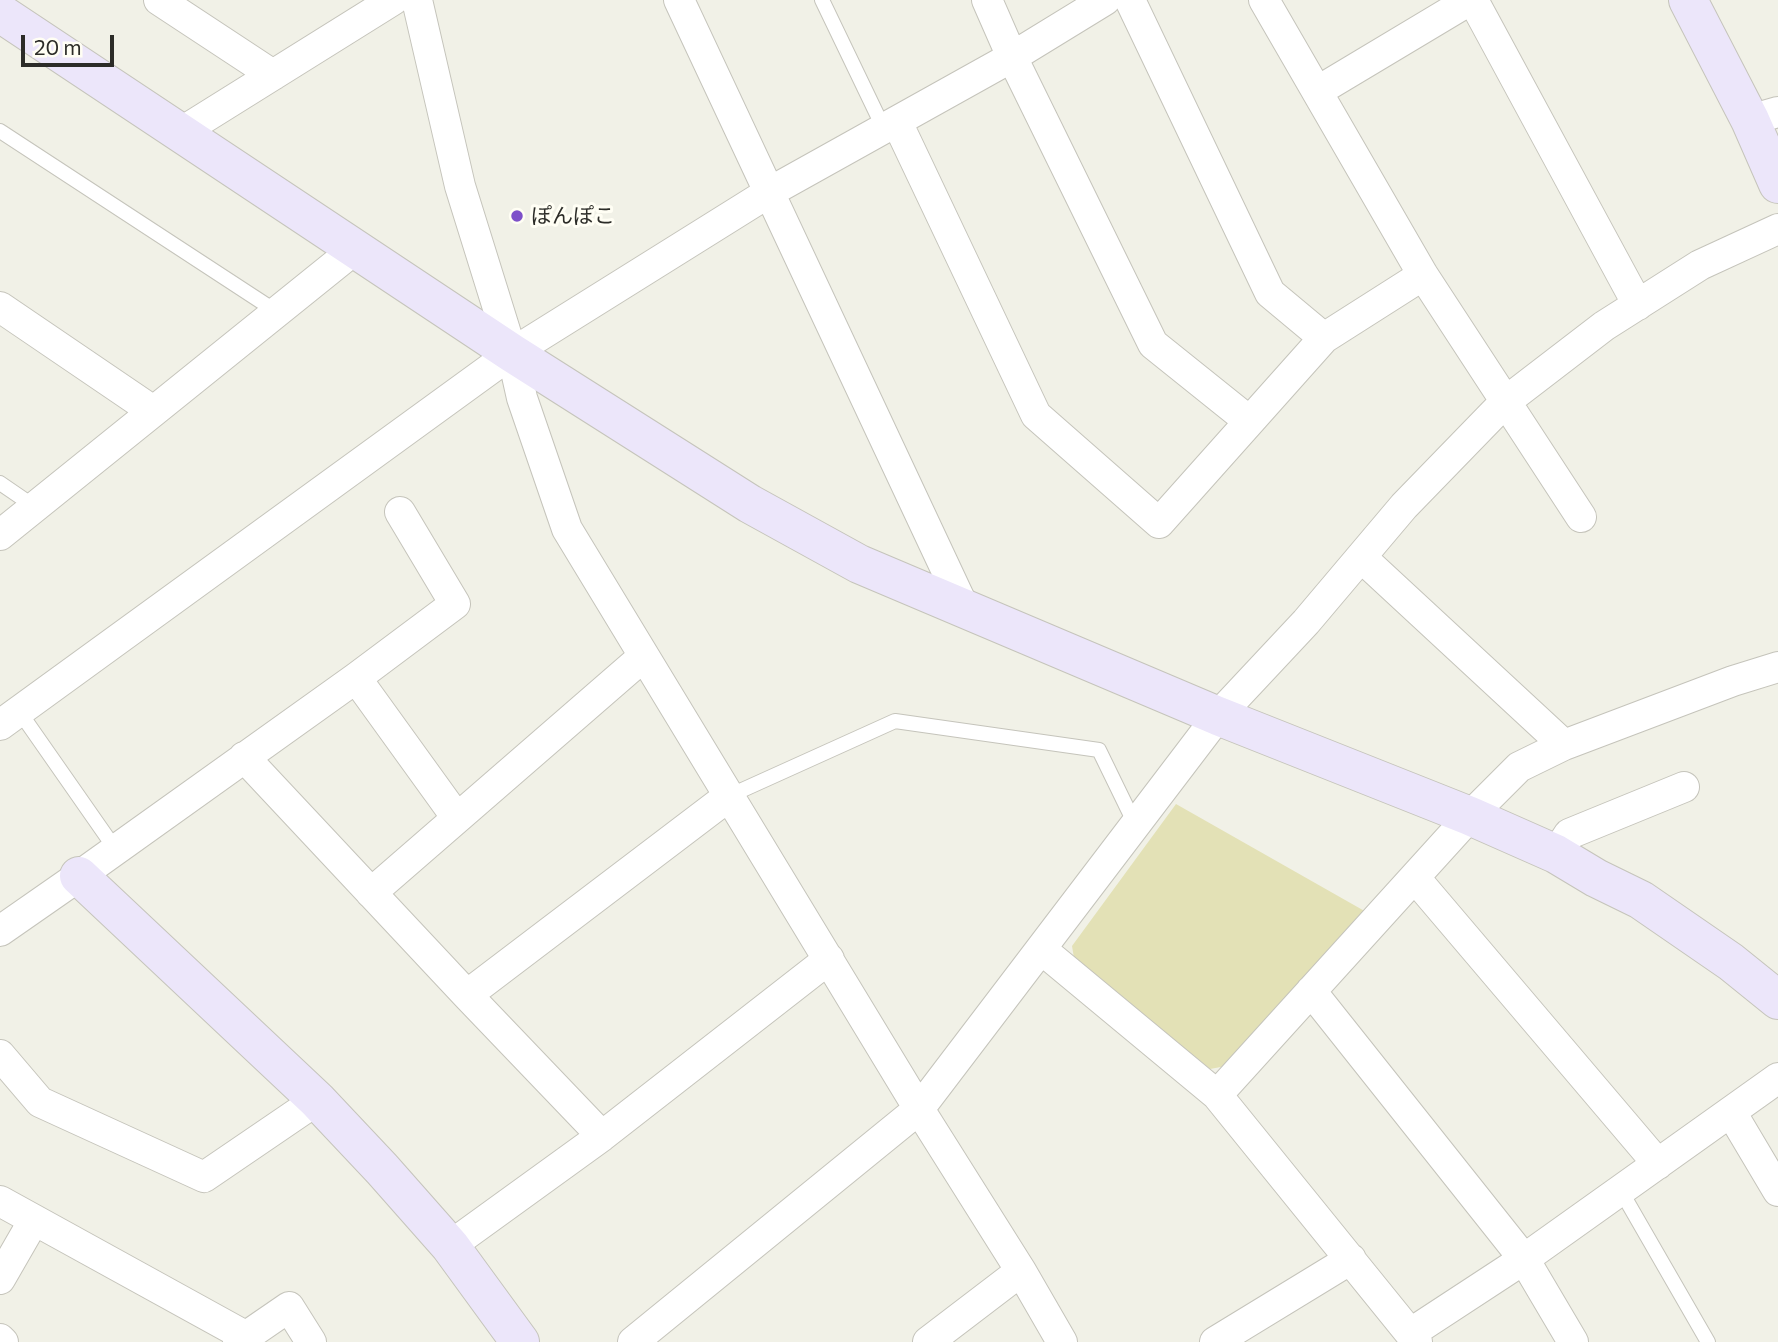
<!DOCTYPE html>
<html>
<head>
<meta charset="utf-8">
<style>
	body { margin:0 }
	#map { position:relative; width:1778px; height:1342px; overflow:hidden; background:#f1f1e7; font-family:Commissioner,sans-serif }
	canvas { display:block }
	.scale { position:absolute; left:21px; top:35px; width:93px; height:32px; box-sizing:border-box; border:4px solid #2c2c28; border-top:0; padding-left:9px; font-size:21px; line-height:24px; white-space:nowrap; color:#2c2c28; -webkit-text-stroke:5px #fffef4; paint-order:stroke }
</style>
</head>
<body>
<div id="map">
<canvas width="1778" height="1342"></canvas>
<div class="scale">20 m</div>
</div>
<script>
const ctx = document.querySelector('canvas').getContext('2d');
ctx.lineJoin = 'round';
function fill(path, color) {
  ctx.fillStyle = color;
  ctx.fill(path, 'evenodd');
}
function poly(rows) {
  const path = new Path2D();
  for (const r of rows) {
    path.moveTo(r[0], r[1]);
    for (let i = 2; i < r.length; i += 2) path.lineTo(r[i], r[i + 1]);
  }
  return path;
}
function trace(path, color, width, dash) {
  ctx.strokeStyle = color;
  ctx.lineWidth = width;
  ctx.lineCap = dash ? 'butt' : 'round';
  ctx.setLineDash(dash || []);
  ctx.stroke(path);
}
function label(font, color, halo, rows, align = 'center') {
  ctx.font = font + ' Commissioner,"Noto Sans JP",sans-serif';
  ctx.lineWidth = 6;
  ctx.setLineDash([]);
  ctx.textBaseline = 'middle';
  ctx.strokeStyle = halo;
  ctx.fillStyle = color;
  for (const [text, x, y, turn = 0] of rows) {
    ctx.save();
    ctx.translate(x, y);
    ctx.rotate((+turn || 0) * Math.PI / 180);
    ctx.textAlign = isNaN(turn) ? turn : align;
    if (halo) ctx.strokeText(text, 0, 0);
    ctx.fillText(text, 0, 0);
    ctx.restore();
  }
}
fill(poly([
	[1176,804,1368,913,1226,1066,1210,1069,1114,991,1075,964,1072,946]
]), '#e3e1b6');
const lane = poly([
	[822,0,884,129],
	[0,131,277,312],
	[0,483,35,507],
	[19,711,116,850],
	[729,796,895,721,1099,750,1135,824],
	[1621,1191,1708,1342]
]);
const street = poly([
	[159,0,273,75],
	[417,0,460,186,512,353,522,398,567,529,919,1109,1021,1271,1062,1342],
	[679,0,965,610],
	[987,0,1012,57,1153,344,1249,421],
	[1130,0,1270,293,1324,338],
	[1264,0,1423,275,1581,517],
	[1473,0,1638,305],
	[1318,91,1470,0],
	[1750,120,1778,112],
	[897,122,1036,415,1159,523,1324,338,1423,275],
	[180,133,393,0],
	[0,307,153,411],
	[0,535,355,249],
	[356,678,457,818],
	[0,725,512,353,768,193,1012,57,1105,0],
	[1564,745,1733,681,1778,667],
	[244,757,467,995,602,1136],
	[1556,854,1569,834,1684,787],
	[1415,878,1658,1164],
	[371,893,644,656],
	[0,931,79,876,356,678,455,604,400,512],
	[1041,949,1217,1095,1417,1342],
	[1311,991,1524,1259,1573,1342],
	[467,995,729,796],
	[0,1055,40,1102,204,1177,317,1100],
	[1217,1095,1470,816,1519,767,1564,745,1361,557],
	[1731,1112,1778,1191],
	[0,1201,245,1336],
	[450,1246,602,1136,829,959],
	[0,1279,34,1220],
	[1411,1333,1524,1259,1778,1078],
	[0,1339,3,1342],
	[238,1342,289,1307,311,1342],
	[633,1342,919,1109,1218,716,1306,622,1404,506,1505,402,1604,326,1700,265,1778,229],
	[928,1342,1021,1271],
	[1215,1342,1351,1259]
]);
const secondary = poly([
	[1688,0,1750,120,1778,184],
	[0,13,512,353,750,504,859,564,1218,716,1470,816,1556,854,1596,878,1641,900,1731,962,1778,1000],
	[79,876,317,1100,382,1169,450,1246,520,1342]
]);
trace(lane, '#c5c4bb', 16);
trace(street, '#c5c4bb', 32);
trace(secondary, '#c5c4bb', 40);
trace(lane, '#fff', 14);
trace(street, '#fff', 30);
trace(secondary, '#ece6fa', 38);
for (const [x, y, r, color] of [
	[517,216,7,"#7d50c9"]
]) {
  const dot = new Path2D();
  dot.arc(x, y, r, 0, 2 * Math.PI);
  ctx.fillStyle = color;
  ctx.fill(dot);
  trace(dot, '#fffef4', 2.5);
}
label('21px', '#2c2c28', '#fffef4', [
	["ぽんぽこ",531,216]
], 'left');
</script>
</body>
</html>
